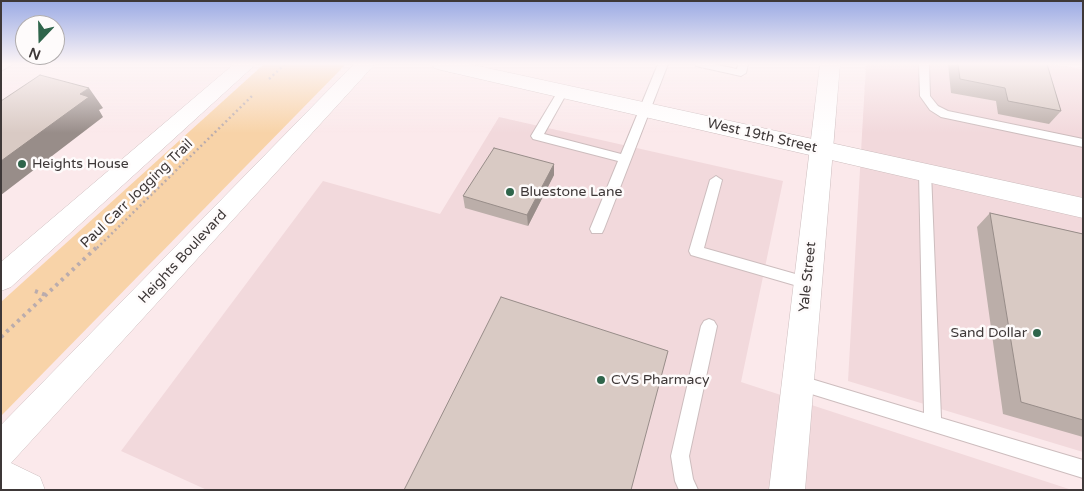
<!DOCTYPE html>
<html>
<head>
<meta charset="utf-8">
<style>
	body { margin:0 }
	#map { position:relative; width:1084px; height:491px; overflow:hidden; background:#fbe9eb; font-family:"Varela Round",sans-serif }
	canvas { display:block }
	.frame { position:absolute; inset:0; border:2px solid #3e3838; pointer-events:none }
	.north { position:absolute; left:15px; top:15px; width:50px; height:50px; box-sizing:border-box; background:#fefbfb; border:1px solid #b1adad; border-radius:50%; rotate:201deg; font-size:14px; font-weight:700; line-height:20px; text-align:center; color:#3e3838 }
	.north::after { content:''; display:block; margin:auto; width:18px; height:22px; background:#2f654b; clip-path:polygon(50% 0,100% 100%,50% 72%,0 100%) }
</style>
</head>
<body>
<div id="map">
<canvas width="1084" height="491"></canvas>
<div class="frame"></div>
<div class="north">N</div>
</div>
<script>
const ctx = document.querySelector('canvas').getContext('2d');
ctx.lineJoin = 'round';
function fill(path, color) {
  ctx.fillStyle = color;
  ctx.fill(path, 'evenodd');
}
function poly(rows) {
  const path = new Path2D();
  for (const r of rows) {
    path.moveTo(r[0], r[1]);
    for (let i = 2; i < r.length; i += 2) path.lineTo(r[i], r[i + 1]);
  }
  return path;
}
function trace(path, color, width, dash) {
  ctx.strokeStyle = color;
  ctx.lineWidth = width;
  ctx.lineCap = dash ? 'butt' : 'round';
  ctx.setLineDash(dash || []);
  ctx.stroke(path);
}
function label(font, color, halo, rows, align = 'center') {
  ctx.font = font + ' "Varela Round",sans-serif';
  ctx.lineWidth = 5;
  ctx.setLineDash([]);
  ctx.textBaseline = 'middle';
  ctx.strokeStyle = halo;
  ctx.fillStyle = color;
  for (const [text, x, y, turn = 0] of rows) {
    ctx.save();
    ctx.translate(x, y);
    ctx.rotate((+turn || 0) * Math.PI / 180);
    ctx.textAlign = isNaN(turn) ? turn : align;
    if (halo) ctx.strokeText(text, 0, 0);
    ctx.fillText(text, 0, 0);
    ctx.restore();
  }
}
fill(poly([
	[866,64,1054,64,1083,69,1083,452,848,381],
	[499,117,783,181,741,382,1072,490,207,490,121,451,323,181,440,214]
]), '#f2d9dc');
fill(poly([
	[264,64,346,64,1,416,1,302]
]), '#f8d3a8');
const service = poly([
	[1,64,13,64,1,71,1,64],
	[658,64,668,64,604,229,602,233,592,233,590,229,618,161,533,139,531,136,558,91,563,88,568,91,544,134,621,154,658,64],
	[695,64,713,64,737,69,738,64,748,64,746,73,741,76,696,66,695,64],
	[919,64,929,64,930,96,938,106,948,111,1083,139,1083,147,941,117,930,110,920,96,919,64],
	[925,168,931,172,941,418,1083,460,1083,478,792,388,790,383,792,378,798,375,924,413,919,172,925,168],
	[716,176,722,180,704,248,813,279,815,283,813,287,808,289,691,255,689,251,710,180,716,176],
	[709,319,714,321,717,326,689,456,693,479,698,490,679,490,675,481,671,456,701,326,704,321,709,319]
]);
const tertiary = poly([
	[431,64,469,64,1083,198,1083,218,441,70,434,68,431,64]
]);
const secondary = poly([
	[234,64,256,64,11,287,1,291,1,262,234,64],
	[354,64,375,64,11,463,40,477,45,490,1,490,1,425,354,64],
	[820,64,840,64,805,490,769,490,820,64]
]);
trace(service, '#cdbdbe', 2);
trace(tertiary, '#cdbdbe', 1);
trace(secondary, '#cdbdbe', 1);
trace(poly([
	[269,79,285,64],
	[97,248,252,96]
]), '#baacad', 2.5, [2, 3]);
trace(poly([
	[35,291,46,295],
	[1,337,98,246]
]), '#baacad', 4, [3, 4.5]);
fill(service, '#fff');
fill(tertiary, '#fff');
fill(secondary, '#fff');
fill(poly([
	[948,64,1047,64,1061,111,1049,124,998,114,996,101,951,93],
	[554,164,554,175,528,226,465,208,463,196],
	[990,213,1083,234,1083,437,1003,414,977,227]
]), '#bbaea9');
fill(poly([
	[89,88,103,108,99,110,103,117,1,195,1,161,80,94],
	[554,164,554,175,528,226,527,215]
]), '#988d89');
const building = poly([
	[958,64,1047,64,1061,111,1008,101,1005,88,960,79,958,64],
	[40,75,89,88,80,94,89,97,1,161,1,101,40,75],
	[494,148,554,164,527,215,463,196,494,148],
	[990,213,1083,234,1083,420,1021,402,990,213],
	[501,297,668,351,631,490,404,490,501,297]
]);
fill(building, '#d9cac4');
trace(building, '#988d89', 1);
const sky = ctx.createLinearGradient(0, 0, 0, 133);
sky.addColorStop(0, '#9aaae4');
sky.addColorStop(0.48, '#fdf5f6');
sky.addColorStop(1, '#fdf5f600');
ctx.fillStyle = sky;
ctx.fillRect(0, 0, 1084, 133);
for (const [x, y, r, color] of [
	[22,164,5,"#2f654b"],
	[510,192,5,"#2f654b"],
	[1037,333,5,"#2f654b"],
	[601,380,5,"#2f654b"]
]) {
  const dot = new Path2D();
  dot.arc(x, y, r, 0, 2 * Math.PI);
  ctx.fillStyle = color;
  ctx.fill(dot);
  trace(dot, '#fefbfb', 2);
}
label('14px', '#3e3838', '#fefbfb', [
	["West 19th Street",762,136,13],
	["Paul Carr Jogging Trail",137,194,-44],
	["Heights Boulevard",183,257,-47],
	["Yale Street",808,277,-84]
]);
label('14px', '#3e3838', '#fefbfb', [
	["Heights House",32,164],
	["Bluestone Lane",520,192],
	["Sand Dollar",1027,333,"right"],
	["CVS Pharmacy",611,380]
], 'left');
</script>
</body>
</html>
